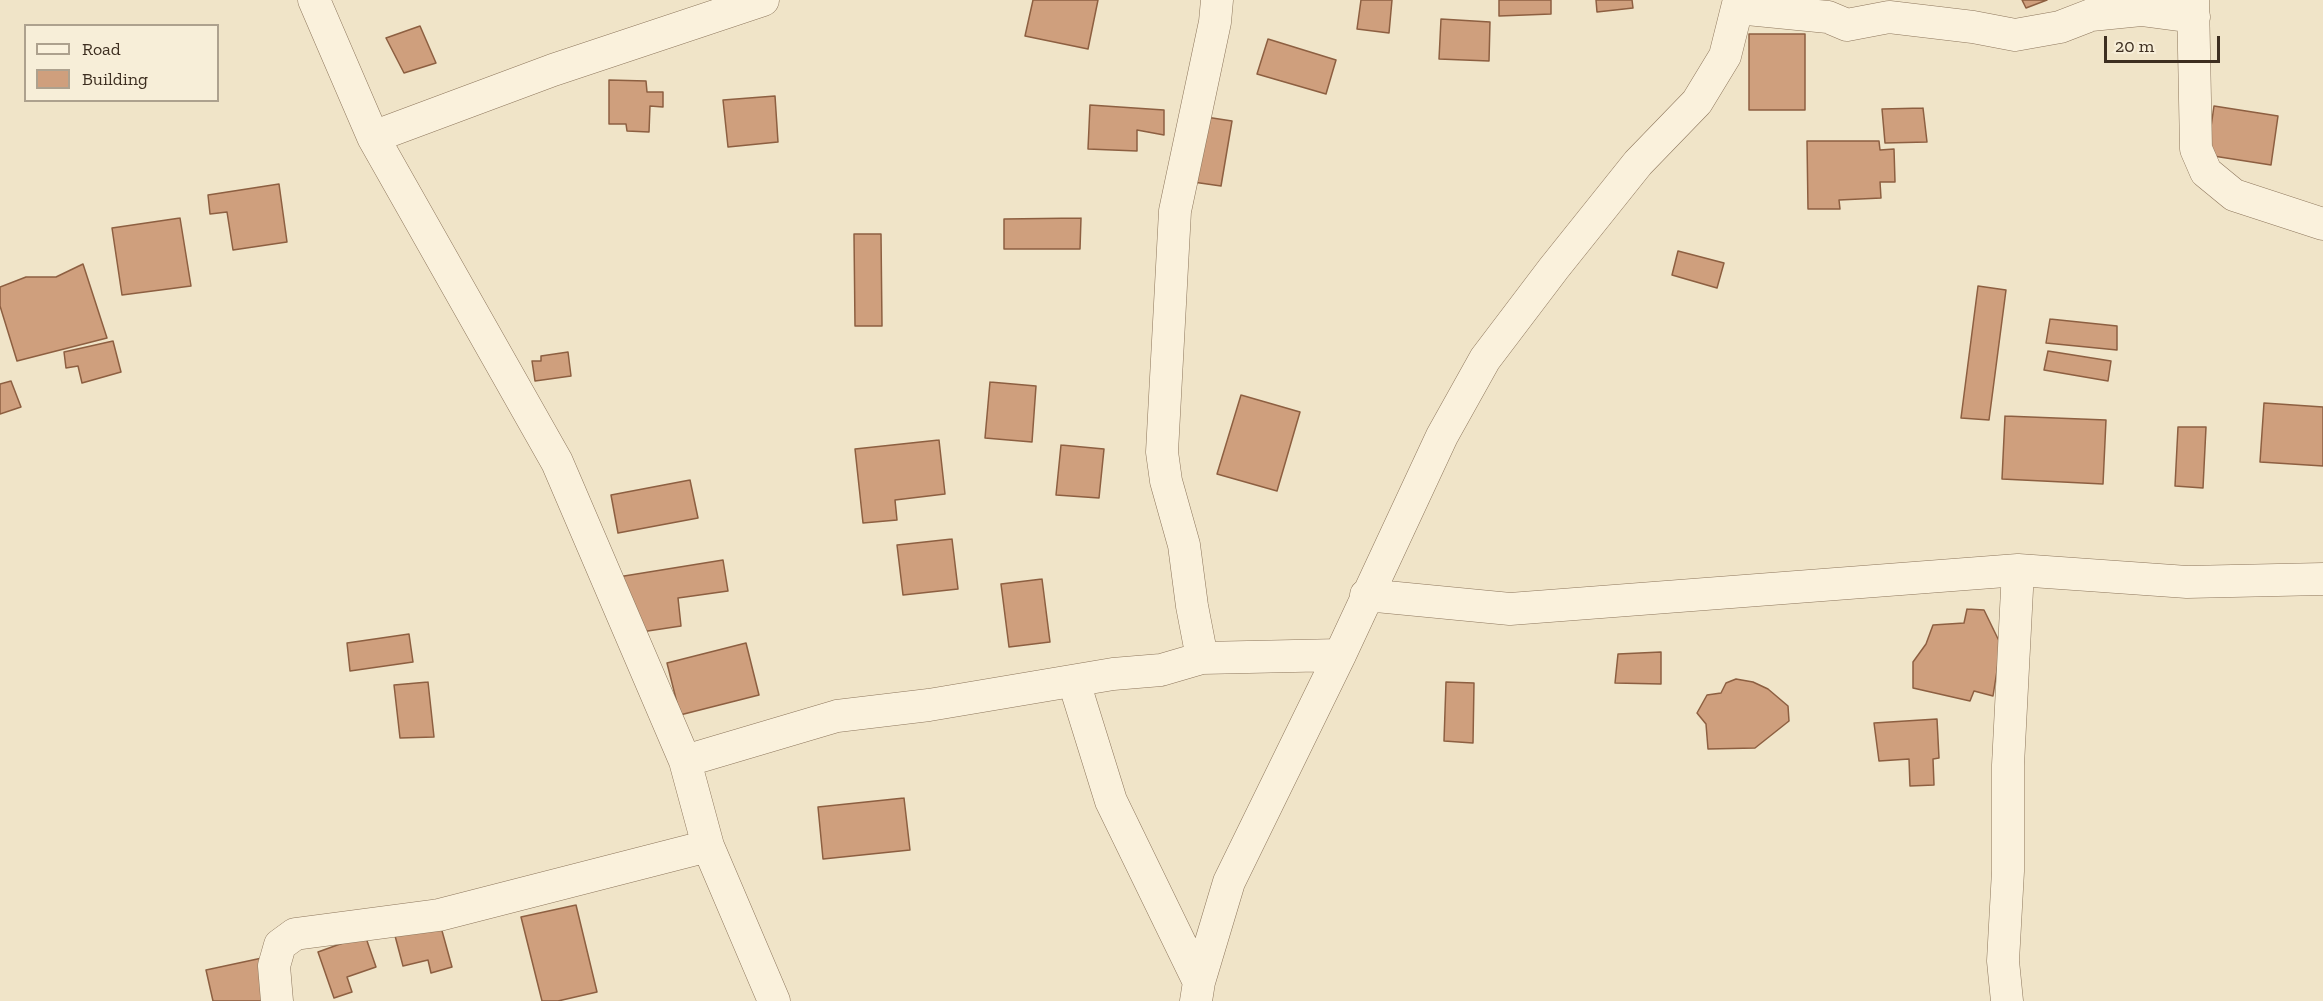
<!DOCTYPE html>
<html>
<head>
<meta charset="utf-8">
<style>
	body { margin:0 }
	#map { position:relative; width:2323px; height:1001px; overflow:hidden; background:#f0e4c8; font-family:"Zilla Slab",serif }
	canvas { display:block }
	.legend { position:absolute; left:24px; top:24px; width:195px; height:78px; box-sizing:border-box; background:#f7eed8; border:2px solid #ada18e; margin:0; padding:8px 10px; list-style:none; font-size:18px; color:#3d2e20 }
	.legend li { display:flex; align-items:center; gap:12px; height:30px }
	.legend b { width:30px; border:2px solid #ada18e }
	.scale { position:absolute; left:2104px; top:36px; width:116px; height:27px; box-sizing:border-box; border:3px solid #3d2e20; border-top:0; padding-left:8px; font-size:18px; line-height:21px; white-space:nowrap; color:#3d2e20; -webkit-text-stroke:4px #f7eed8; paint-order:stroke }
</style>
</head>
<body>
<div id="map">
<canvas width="2323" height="1001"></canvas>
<ul class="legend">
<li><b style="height:8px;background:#faf1dc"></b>Road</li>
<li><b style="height:16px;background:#cf9f7d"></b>Building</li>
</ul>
<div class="scale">20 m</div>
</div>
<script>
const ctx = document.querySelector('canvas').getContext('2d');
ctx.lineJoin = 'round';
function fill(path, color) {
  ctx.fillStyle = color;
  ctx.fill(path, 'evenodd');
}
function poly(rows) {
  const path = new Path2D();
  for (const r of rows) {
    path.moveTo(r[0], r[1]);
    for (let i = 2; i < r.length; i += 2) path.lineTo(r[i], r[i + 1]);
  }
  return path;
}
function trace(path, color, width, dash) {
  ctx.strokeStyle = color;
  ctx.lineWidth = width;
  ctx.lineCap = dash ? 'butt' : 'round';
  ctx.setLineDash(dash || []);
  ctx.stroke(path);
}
const building = poly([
	[1033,0,1098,0,1088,49,1025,36,1033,0],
	[1361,0,1392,0,1389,33,1357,29,1361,0],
	[1499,0,1551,0,1551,14,1499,16,1499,0],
	[1596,0,1632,0,1633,8,1597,12,1596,0],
	[2022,0,2047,0,2026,8,2022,0],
	[1441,19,1490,22,1489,61,1439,59,1441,19],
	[420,26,436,63,404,73,386,38,420,26],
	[1749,34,1805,34,1805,110,1749,110,1749,34],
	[1268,39,1336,60,1326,94,1257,74,1268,39],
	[609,80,646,81,647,92,663,92,663,107,650,106,649,132,627,131,626,124,609,124,609,80],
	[775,96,778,142,728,147,723,100,775,96],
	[1090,105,1164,110,1164,135,1137,130,1137,151,1088,149,1090,105],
	[2214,106,2278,116,2271,165,2207,155,2214,106],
	[1923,108,1927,142,1885,143,1882,109,1923,108],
	[1180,113,1232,121,1221,186,1193,182,1180,113],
	[1807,141,1879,141,1880,150,1894,149,1895,182,1880,182,1881,198,1839,200,1840,209,1808,209,1807,141],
	[279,184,287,242,233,250,227,212,210,214,208,195,279,184],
	[180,218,191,286,122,295,112,228,180,218],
	[1081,218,1080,249,1004,249,1004,219,1081,218],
	[854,234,881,234,882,326,855,326,854,234],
	[1678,251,1724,263,1717,288,1672,275,1678,251],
	[83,264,107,338,17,361,0,306,0,287,26,277,56,277,83,264],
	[1978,286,2006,290,1989,420,1961,418,1978,286],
	[2050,319,2117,326,2117,350,2046,343,2050,319],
	[113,341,121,372,82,383,78,366,66,368,64,352,113,341],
	[2048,351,2111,361,2108,381,2044,370,2048,351],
	[568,352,571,376,535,381,532,361,541,361,541,356,568,352],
	[11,381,21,407,0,414,0,384,11,381],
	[990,382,1036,386,1032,442,985,438,990,382],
	[1241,395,1300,412,1277,491,1217,474,1241,395],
	[2264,403,2323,407,2323,466,2260,462,2264,403],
	[2005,416,2106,420,2103,484,2002,479,2005,416],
	[2178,427,2206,427,2203,488,2175,486,2178,427],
	[939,440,945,494,895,500,897,520,863,523,855,449,939,440],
	[1061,445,1104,449,1099,498,1056,495,1061,445],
	[690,480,698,518,618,533,611,495,690,480],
	[952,539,958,589,903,595,897,545,952,539],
	[723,560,728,591,678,598,681,626,621,635,618,577,723,560],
	[1042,579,1050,642,1009,647,1001,584,1042,579],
	[1967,609,1984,610,2001,645,1993,696,1974,691,1970,701,1913,688,1913,662,1926,644,1933,625,1964,623,1967,609],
	[409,634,413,662,350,671,347,643,409,634],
	[746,643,759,695,680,715,667,663,746,643],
	[1661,652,1661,684,1615,683,1618,654,1661,652],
	[1736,679,1753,682,1768,689,1788,706,1789,721,1755,748,1708,749,1706,724,1697,713,1707,695,1721,693,1726,683,1736,679],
	[428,682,434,737,400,738,394,685,428,682],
	[1446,682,1474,683,1473,743,1444,741,1446,682],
	[1937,719,1939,758,1933,759,1934,785,1910,786,1909,759,1879,761,1874,723,1937,719],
	[904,798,910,850,823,859,818,807,904,798],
	[576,905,597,992,558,1001,542,1001,521,917,576,905],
	[439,920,452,967,431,973,428,960,403,966,394,932,439,920],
	[365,935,376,967,347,977,352,992,334,998,318,952,365,935],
	[262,958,271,1001,213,1001,206,970,262,958]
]);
fill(building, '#cf9f7d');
trace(building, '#8d5f41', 1.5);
const street = poly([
	[314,0,373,137,557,462,685,761,708,846,774,1001],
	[2193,0,2196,149,2206,172,2234,195,2323,224],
	[1737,8,1828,17,1847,25,1889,17,1973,27,2015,35,2060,27,2091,15,2141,10,2194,17],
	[373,137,553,70,763,0],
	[1366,595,1510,609,2018,570,2187,582,2323,579],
	[1202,658,1192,606,1184,545,1166,481,1162,452,1175,211,1215,22,1217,0],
	[1074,682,1111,801,1199,982],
	[685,761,837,716,929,705,1113,674,1161,670,1202,658,1340,655],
	[277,1001,274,966,280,945,295,934,439,915,708,846],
	[1196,1001,1199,982,1229,882,1340,655,1442,436,1485,359,1554,268,1638,163,1697,102,1725,56,1739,0],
	[2007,1001,2003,961,2008,871,2008,765,2018,570]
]);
trace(street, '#8d765c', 33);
trace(street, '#faf1dc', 32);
</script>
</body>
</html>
